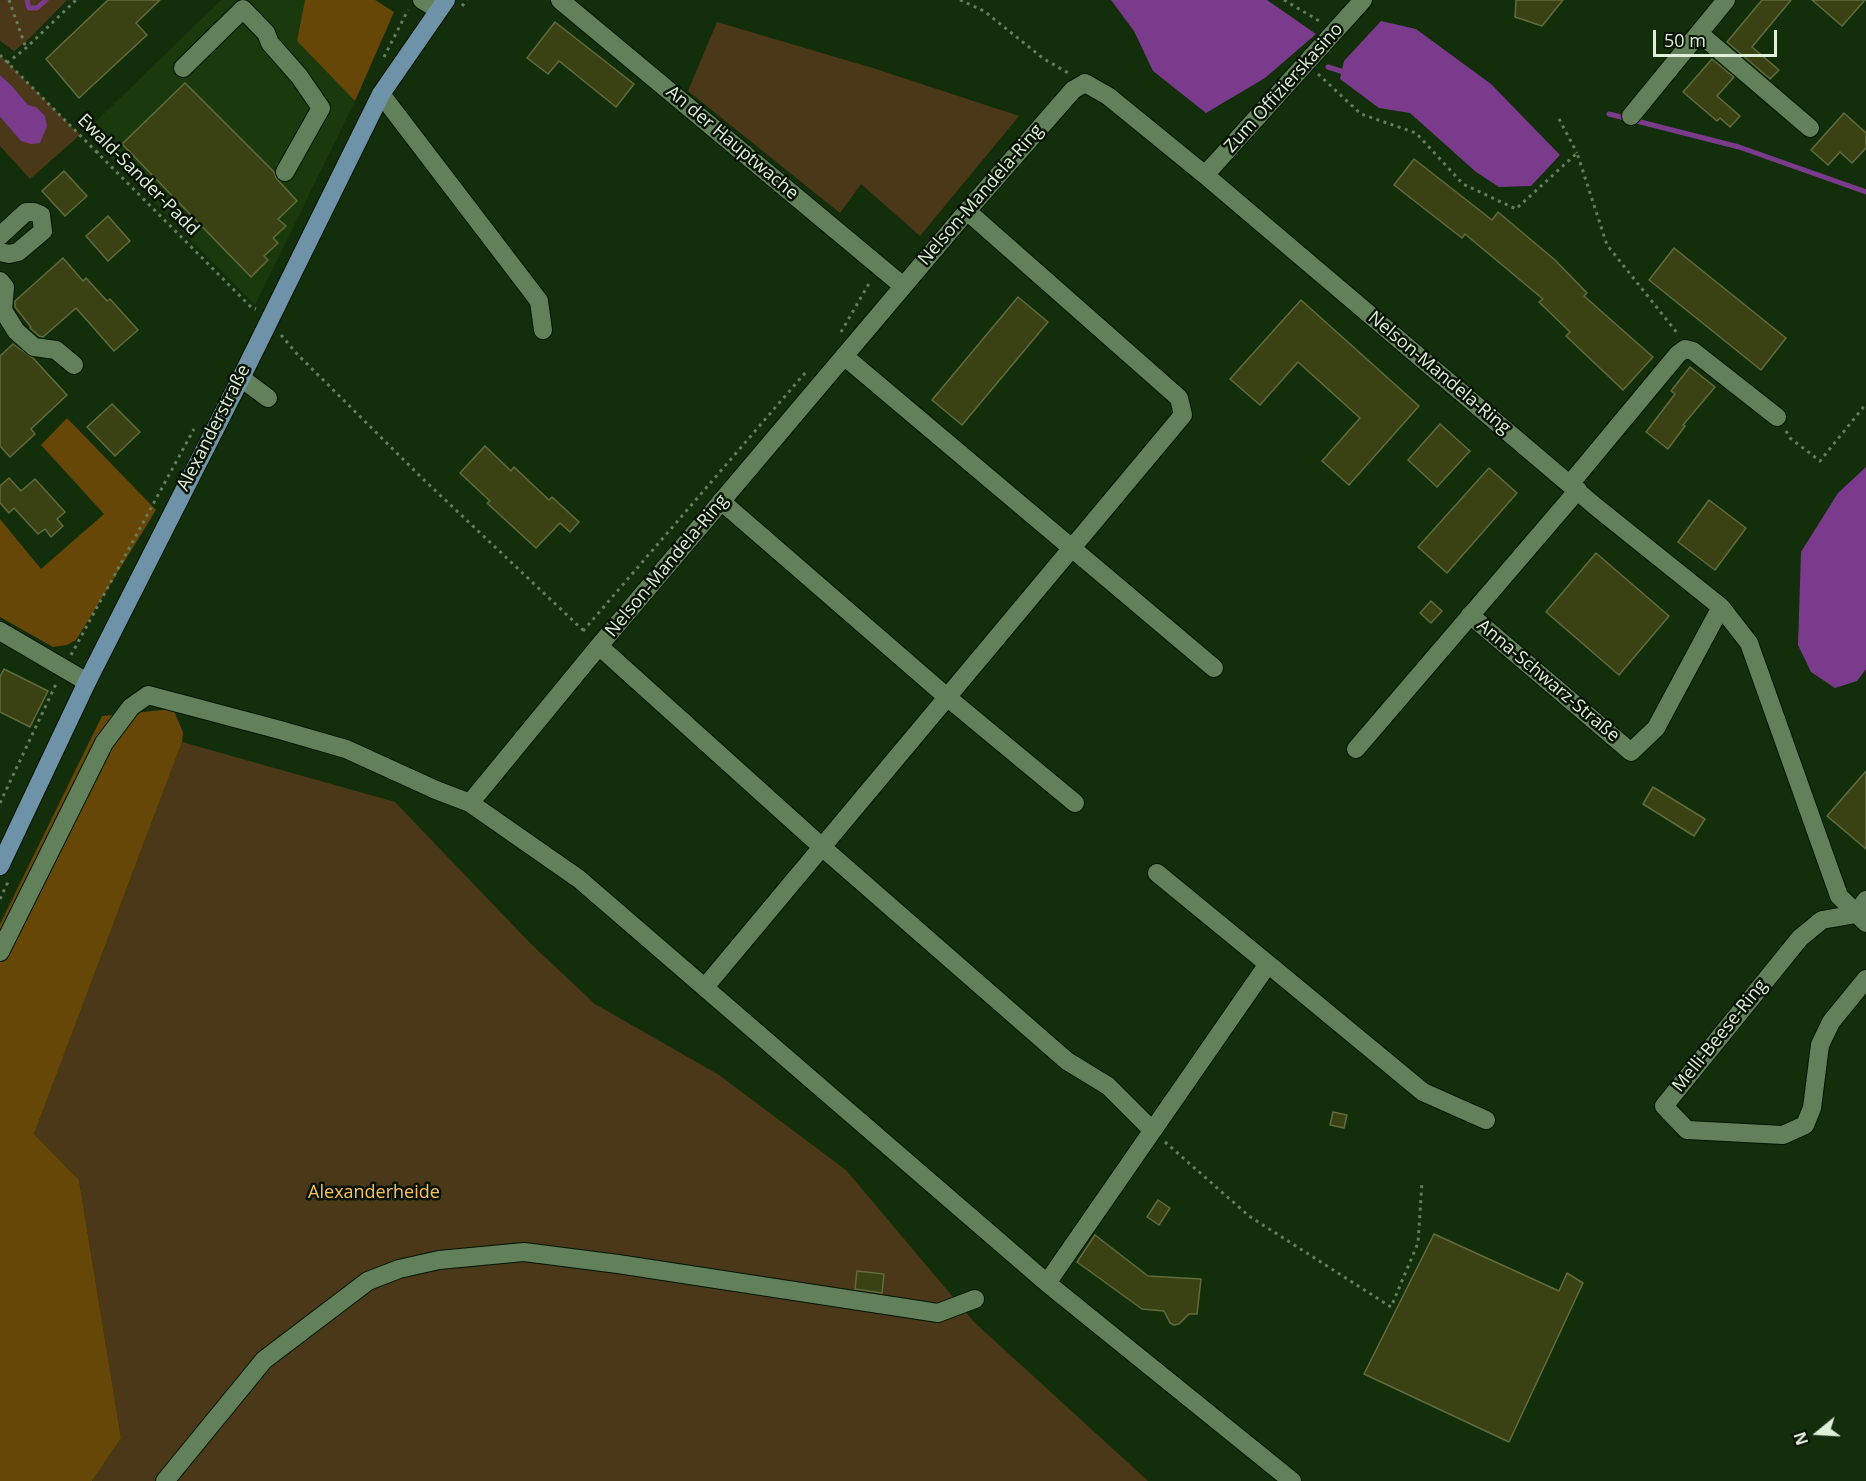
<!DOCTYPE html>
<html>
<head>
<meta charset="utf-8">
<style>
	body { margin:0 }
	#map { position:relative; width:1866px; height:1481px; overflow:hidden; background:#132e0a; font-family:"Open Sans",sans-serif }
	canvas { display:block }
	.north { position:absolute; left:1788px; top:1403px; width:60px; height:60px; -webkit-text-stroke:4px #081305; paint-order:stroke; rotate:252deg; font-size:16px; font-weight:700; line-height:24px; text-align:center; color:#dff0da }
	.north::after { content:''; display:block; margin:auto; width:21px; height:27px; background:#dff0da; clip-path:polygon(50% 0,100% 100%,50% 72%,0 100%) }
	.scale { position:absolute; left:1653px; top:30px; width:124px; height:27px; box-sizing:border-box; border:3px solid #dff0da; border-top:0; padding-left:8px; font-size:18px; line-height:21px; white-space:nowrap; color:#dff0da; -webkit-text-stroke:4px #081305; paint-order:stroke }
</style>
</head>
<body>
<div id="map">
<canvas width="1866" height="1481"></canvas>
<div class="north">N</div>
<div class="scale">50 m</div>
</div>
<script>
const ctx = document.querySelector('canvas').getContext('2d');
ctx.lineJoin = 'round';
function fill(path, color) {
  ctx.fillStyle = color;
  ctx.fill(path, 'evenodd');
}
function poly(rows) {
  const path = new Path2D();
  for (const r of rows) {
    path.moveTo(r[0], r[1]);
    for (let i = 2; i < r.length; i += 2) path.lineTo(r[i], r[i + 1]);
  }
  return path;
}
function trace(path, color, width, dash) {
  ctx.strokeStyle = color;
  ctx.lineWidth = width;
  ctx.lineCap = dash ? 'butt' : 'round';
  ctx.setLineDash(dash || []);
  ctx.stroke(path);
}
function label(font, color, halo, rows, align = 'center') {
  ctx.font = font + ' "Open Sans",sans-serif';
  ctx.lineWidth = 5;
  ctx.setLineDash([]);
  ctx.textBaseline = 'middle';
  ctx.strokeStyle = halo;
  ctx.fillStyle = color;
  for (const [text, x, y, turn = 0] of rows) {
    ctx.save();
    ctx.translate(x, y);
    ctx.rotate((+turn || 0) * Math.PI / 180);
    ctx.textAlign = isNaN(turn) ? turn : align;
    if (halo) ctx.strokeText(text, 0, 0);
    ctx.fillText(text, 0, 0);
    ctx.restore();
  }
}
fill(poly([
	[221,0,305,0,297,41,355,101,255,305,85,132]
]), '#1a3a0e');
fill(poly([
	[0,0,67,0,30,38,14,51,0,41],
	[717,22,876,69,1019,116,920,236,861,184,840,213,688,91],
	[0,55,80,135,30,179,0,146,0,117,21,141,28,105,12,86,0,75],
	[182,742,395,802,532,945,595,1004,719,1075,846,1170,974,1322,1148,1481,92,1481,121,1438,79,1180,34,1134]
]), '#4b3818');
fill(poly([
	[305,0,375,0,394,12,355,101,297,41],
	[67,418,156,510,76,640,67,645,53,647,0,617,0,519,41,569,104,514,41,445],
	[173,709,183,732,182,742,34,1134,79,1180,121,1438,92,1481,0,1481,0,924,102,716]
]), '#664707');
fill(poly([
	[1111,0,1267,0,1316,34,1265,78,1206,113,1153,71,1134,31],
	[1381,21,1416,29,1491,84,1560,155,1531,186,1499,187,1476,172,1410,113,1379,108,1340,79,1344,61],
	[0,75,12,86,28,105,36,107,45,116,47,126,40,143,31,144,21,141,0,117],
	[1866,467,1866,669,1857,681,1835,688,1811,672,1798,645,1801,552,1838,493]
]), '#7a3b8c');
trace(poly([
	[27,0,29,8,37,8,46,0],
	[1328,67,1347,73],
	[1609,114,1739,147,1866,192]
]), '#7a3b8c', 5);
const building = poly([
	[108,0,160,0,136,23,147,35,79,98,46,59,108,0],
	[1516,0,1563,0,1542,26,1515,17,1516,0],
	[1762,0,1791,0,1752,47,1779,70,1770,79,1727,42,1762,0],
	[1812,0,1865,0,1842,26,1812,0],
	[555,22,634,84,616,107,559,61,548,74,527,58,555,22],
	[1712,59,1734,77,1717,96,1740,116,1730,127,1720,118,1717,121,1683,92,1712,59],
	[185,83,274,172,276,178,297,201,278,219,286,226,273,238,278,243,264,256,268,260,251,277,122,144,185,83],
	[1844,113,1866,133,1866,148,1852,163,1840,152,1828,165,1811,150,1844,113],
	[1414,159,1492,220,1498,212,1555,260,1587,293,1584,296,1653,357,1623,390,1566,336,1570,332,1539,302,1543,299,1465,234,1462,238,1394,185,1414,159],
	[64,171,87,196,65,216,42,191,64,171],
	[108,216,130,241,108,261,86,236,108,216],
	[1674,248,1786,338,1761,370,1649,280,1674,248],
	[63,258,83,281,86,278,107,301,110,299,138,330,114,351,76,308,43,337,39,336,30,328,31,327,15,307,15,301,63,258],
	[1018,297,1048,322,962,425,932,400,1018,297],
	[1301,300,1419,406,1349,485,1322,461,1360,418,1298,362,1260,405,1230,379,1301,300],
	[13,344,33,358,67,395,31,429,35,434,10,457,0,446,0,356,13,344],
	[1690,367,1715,387,1683,425,1685,426,1668,449,1646,432,1675,394,1671,391,1690,367],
	[112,404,140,432,115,456,87,427,112,404],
	[1440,424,1470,451,1437,487,1408,460,1440,424],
	[485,446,511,471,514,467,549,500,552,497,579,522,570,532,560,523,536,548,487,503,490,501,460,473,485,446],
	[1489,468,1517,493,1447,573,1418,547,1489,468],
	[9,478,21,491,35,479,65,512,57,519,63,526,51,537,45,529,38,534,14,508,9,513,0,503,0,486,9,478],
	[1709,500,1746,528,1715,570,1678,542,1709,500],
	[1596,553,1669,616,1619,675,1546,612,1596,553],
	[1431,601,1442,611,1431,623,1420,613,1431,601],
	[4,669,48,691,30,727,0,712,0,677,4,669],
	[1866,771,1866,849,1827,816,1866,771],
	[1653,787,1705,819,1694,836,1643,804,1653,787],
	[1333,1112,1347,1115,1344,1128,1330,1125,1333,1112],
	[1158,1200,1170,1208,1159,1225,1147,1217,1158,1200],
	[1434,1234,1559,1291,1567,1273,1583,1283,1509,1442,1364,1374,1434,1234],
	[1095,1235,1148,1276,1201,1279,1197,1314,1189,1314,1179,1324,1174,1325,1170,1323,1164,1311,1142,1309,1077,1262,1095,1235],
	[857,1271,884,1274,882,1293,855,1289,857,1271]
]);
fill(building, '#3a4214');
trace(building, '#616b3c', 1.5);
const minor = poly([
	[422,0,439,10],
	[560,0,903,286],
	[1699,33,1810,128],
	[183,68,243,9,266,33,270,43,299,76,321,108,285,172],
	[381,94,539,301,543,330],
	[1631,116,1726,0],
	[1205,175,1363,0],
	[0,236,26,212,34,212,41,215,43,231,18,252,9,254,0,252],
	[0,281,5,287,3,310,16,331,34,347,56,350,74,365],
	[844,356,1214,668],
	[241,378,268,398],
	[1570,484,1678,354,1685,349,1693,351,1777,417],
	[721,501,947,697,1075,803],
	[1470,615,1631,752,1656,728,1721,607],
	[0,631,87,682],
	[599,646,822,847,1067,1061,1108,1086,1147,1125],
	[1356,749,1578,490],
	[470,803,599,646,967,211,1073,90,1085,83,1108,96,1205,175,1595,506,1721,607,1749,643,1839,896,1866,923],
	[1866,900,1856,914,1822,920,1800,938,1664,1106,1687,1130,1783,1135,1805,1125,1812,1108,1820,1045,1831,1022,1866,979],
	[0,952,104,743,131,707,148,695,280,730,346,749,436,790,470,803,579,879,1047,1283,1292,1481],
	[1268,964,1423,1092,1486,1120],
	[705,987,1183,415,1179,398,967,211],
	[1047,1283,1268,964,1157,873],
	[165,1481,264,1360,368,1281,399,1269,439,1260,524,1252,618,1264,938,1313,975,1299]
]);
const major = poly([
	[0,866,87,682,241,378,381,94,446,0]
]);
trace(minor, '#001600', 20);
trace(major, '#001600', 20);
trace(poly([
	[9,0,26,48],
	[960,0,984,11,1044,59,1070,74],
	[1284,0,1321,22],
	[462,6,467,0],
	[0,55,252,308,256,309],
	[384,57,408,10],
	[7,63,26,48,76,0],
	[1318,74,1361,114,1416,133,1463,184,1516,209,1577,153,1607,245,1678,334],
	[1559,119,1577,153],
	[96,153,110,139],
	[841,332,871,280],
	[281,335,298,355,422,478,585,632],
	[1786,431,1790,438,1820,461,1866,404],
	[583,631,805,373],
	[71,655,194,429],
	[0,803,57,682],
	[0,899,8,882],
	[1165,1142,1249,1216,1391,1307,1418,1243,1422,1182]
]), '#657c5e', 3, [3, 4.5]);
trace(minor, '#628059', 18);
trace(major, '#6e93a9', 18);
label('18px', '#dff0da', '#081305', [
	["Zum Offizierskasino",1284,88,-48],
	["An der Hauptwache",732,143,40],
	["Ewald-Sander-Padd",138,175,45],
	["Nelson-Mandela-Ring",981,195,-49],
	["Nelson-Mandela-Ring",1439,373,40],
	["Alexanderstraße",214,428,-63],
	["Nelson-Mandela-Ring",667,566,-50],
	["Anna-Schwarz-Straße",1548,681,40],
	["Melli-Beese-Ring",1720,1036,-51]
]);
label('18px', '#fdc15b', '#081305', [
	["Alexanderheide",374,1193]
]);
</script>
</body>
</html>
